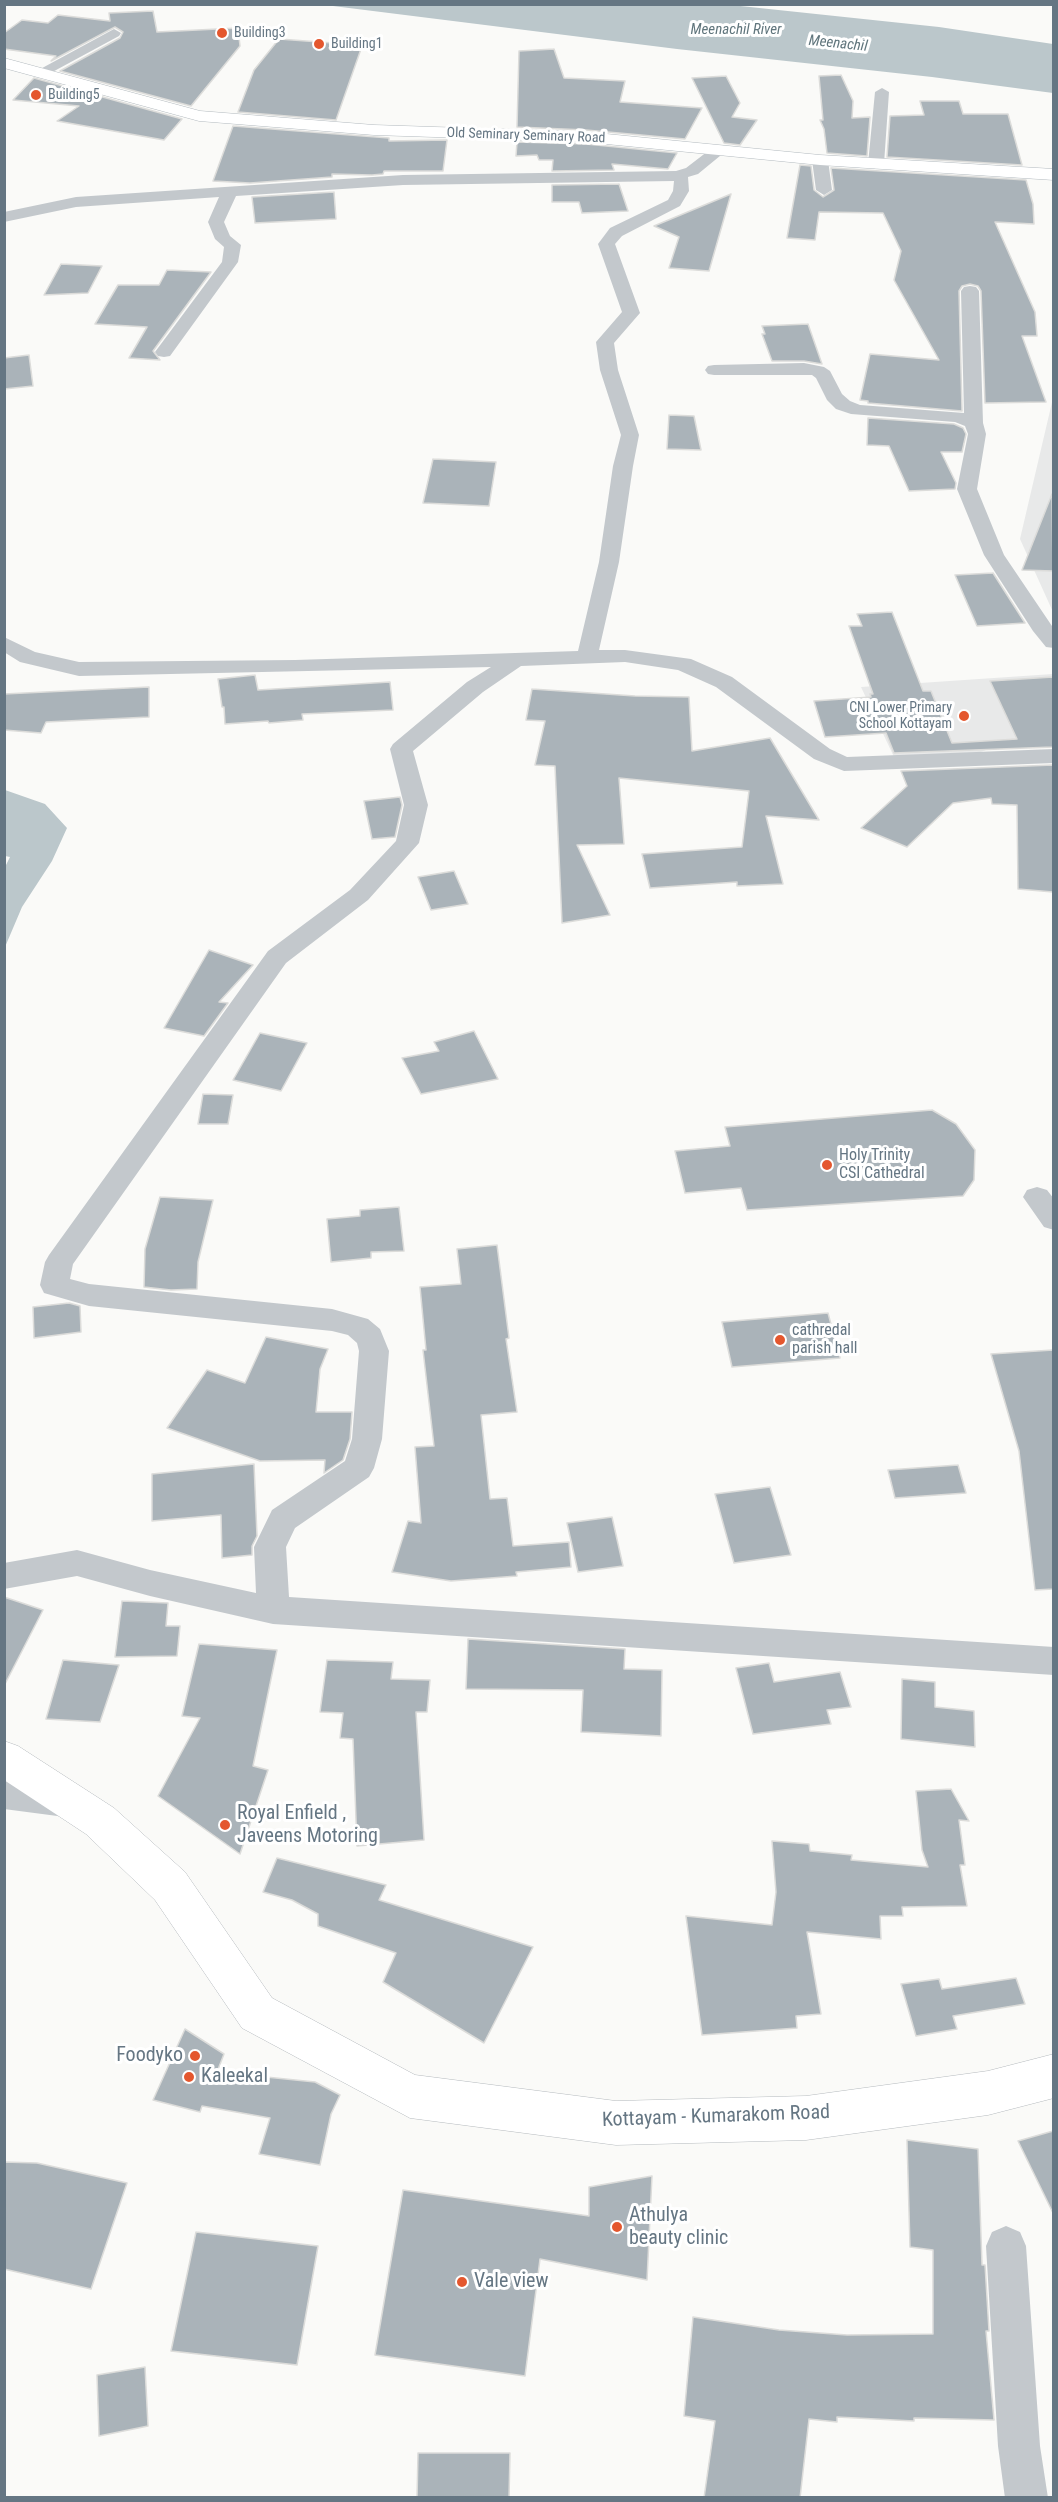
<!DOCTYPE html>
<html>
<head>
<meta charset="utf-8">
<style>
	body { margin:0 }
	#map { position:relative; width:1058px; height:2502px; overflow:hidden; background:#fafaf8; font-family:"Roboto Condensed",sans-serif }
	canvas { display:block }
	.frame { position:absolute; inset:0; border:6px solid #657683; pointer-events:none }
</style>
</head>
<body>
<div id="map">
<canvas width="1058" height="2502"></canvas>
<div class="frame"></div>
</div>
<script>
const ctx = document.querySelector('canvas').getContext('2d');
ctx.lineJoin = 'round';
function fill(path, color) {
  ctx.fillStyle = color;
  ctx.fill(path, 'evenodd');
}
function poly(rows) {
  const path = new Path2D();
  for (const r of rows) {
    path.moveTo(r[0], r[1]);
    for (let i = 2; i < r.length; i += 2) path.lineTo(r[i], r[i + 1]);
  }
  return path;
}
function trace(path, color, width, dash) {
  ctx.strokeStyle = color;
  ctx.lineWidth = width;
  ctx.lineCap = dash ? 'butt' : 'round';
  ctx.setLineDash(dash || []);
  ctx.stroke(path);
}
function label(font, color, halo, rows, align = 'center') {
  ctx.font = font + ' "Roboto Condensed",sans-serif';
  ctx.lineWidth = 6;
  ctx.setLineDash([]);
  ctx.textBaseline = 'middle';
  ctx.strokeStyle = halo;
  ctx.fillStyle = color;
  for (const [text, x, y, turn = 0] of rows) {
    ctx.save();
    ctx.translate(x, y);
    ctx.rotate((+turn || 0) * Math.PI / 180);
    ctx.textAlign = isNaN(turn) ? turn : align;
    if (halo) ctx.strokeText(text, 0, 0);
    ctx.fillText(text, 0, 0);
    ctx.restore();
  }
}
fill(poly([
	[1053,398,1053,612,1020,539],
	[1053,674,1053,745,986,750,978,753,894,757,861,687]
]), '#e8e9e9');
fill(poly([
	[731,5,939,27,1053,44,1053,93,932,77,677,49,325,5],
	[5,790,45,804,67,828,52,861,22,907,5,947,5,867,10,857,5,856]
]), '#bbc7cb');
const building = poly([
	[153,11,157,32,238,28,240,46,191,106,60,71,120,38,123,32,115,27,51,61,56,56,4,49,4,33,22,20,48,23,58,15,110,21,109,13,153,11],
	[279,39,333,43,329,48,361,49,336,120,238,112,254,70,279,39],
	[554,49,564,78,625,81,620,102,702,108,685,139,586,130,517,127,519,51,554,49],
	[841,75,853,101,852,118,870,117,867,156,827,153,824,129,820,120,823,120,819,76,841,75],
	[726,76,740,103,732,117,757,120,740,145,724,143,692,78,726,76],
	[34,78,182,119,164,140,57,121,79,106,13,100,34,78],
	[920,101,959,101,963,114,1008,114,1022,165,887,157,890,116,924,115,920,101],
	[233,126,389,138,389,141,447,140,443,171,384,171,383,174,372,175,332,174,332,177,250,183,213,181,233,126],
	[517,142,586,144,677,153,668,169,612,164,614,170,552,171,553,160,539,160,537,155,516,156,517,142],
	[800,165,811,166,814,190,823,197,834,190,831,168,1026,180,1033,204,1034,224,995,222,1035,312,1037,336,1022,336,1046,402,985,403,981,291,978,286,970,284,962,286,959,291,962,411,868,403,868,401,860,400,870,354,939,360,894,280,901,251,883,213,819,212,815,240,787,238,800,165],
	[619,184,628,211,582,213,579,202,552,202,552,185,619,184],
	[334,192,336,219,255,223,252,197,334,192],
	[731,194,709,271,669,268,679,237,654,226,731,194],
	[61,264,102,266,88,293,44,295,61,264],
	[167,270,211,272,153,351,160,360,129,358,147,327,95,324,118,285,159,285,167,270],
	[808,324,822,364,804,361,772,361,762,334,765,334,762,326,808,324],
	[29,355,33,386,4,389,4,358,29,355],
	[669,415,694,416,701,450,667,449,669,415],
	[868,418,954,424,963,428,966,434,962,452,941,452,956,483,955,489,909,491,889,446,867,445,868,418],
	[433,459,496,462,489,506,423,503,433,459],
	[1052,494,1053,571,1022,570,1052,494],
	[993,573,1025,623,977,626,955,575,993,573],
	[892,612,923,691,931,691,952,743,1017,739,990,681,1053,677,1053,747,894,753,886,733,825,737,814,701,871,697,870,694,873,694,849,626,862,626,857,614,892,612],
	[255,675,258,690,390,682,393,710,302,714,303,720,269,723,268,721,225,724,224,707,222,707,218,679,255,675],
	[149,687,149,717,46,722,41,733,4,730,4,694,149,687],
	[532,689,635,696,689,697,692,751,770,738,819,820,766,816,783,884,737,886,737,882,650,888,642,854,742,847,749,791,619,778,624,844,577,845,610,915,562,923,555,766,535,765,545,721,526,720,532,689],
	[1053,765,1053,892,1018,889,1017,805,992,804,991,798,953,803,907,847,861,828,907,786,901,771,1053,765],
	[400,797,402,805,395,837,372,839,364,801,400,797],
	[454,871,468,904,431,910,418,877,454,871],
	[209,950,253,965,219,1002,228,1003,204,1036,164,1028,209,950],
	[474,1031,498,1079,421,1094,402,1058,439,1051,434,1042,474,1031],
	[260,1033,307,1043,281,1091,233,1080,260,1033],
	[203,1094,233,1095,228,1124,198,1124,203,1094],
	[932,1110,956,1124,975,1150,974,1180,963,1196,747,1210,741,1188,685,1193,675,1151,730,1146,725,1127,932,1110],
	[160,1197,213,1200,198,1262,197,1289,171,1290,144,1287,145,1249,160,1197],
	[399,1207,404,1251,371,1252,371,1258,331,1262,327,1219,360,1216,360,1210,399,1207],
	[497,1245,509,1338,506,1339,517,1412,481,1415,490,1499,507,1498,513,1546,569,1542,571,1567,516,1572,517,1576,451,1581,392,1572,408,1521,421,1523,415,1447,434,1446,423,1350,426,1350,420,1287,461,1284,457,1249,497,1245],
	[69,1303,80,1306,81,1332,34,1338,33,1307,69,1303],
	[828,1313,840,1358,732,1367,722,1322,828,1313],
	[266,1337,328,1349,320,1369,316,1412,352,1412,350,1439,343,1460,324,1473,325,1460,260,1461,167,1428,207,1370,245,1383,266,1337],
	[1053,1350,1053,1589,1035,1590,1019,1451,991,1354,1053,1350],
	[254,1464,257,1536,252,1546,252,1555,222,1558,221,1515,152,1521,152,1474,254,1464],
	[958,1465,966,1493,895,1498,888,1470,958,1465],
	[770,1487,791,1555,734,1563,715,1494,770,1487],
	[612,1517,623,1566,578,1572,567,1523,612,1517],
	[4,1597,43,1610,4,1686,4,1597],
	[122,1601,168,1603,166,1626,180,1626,177,1656,115,1657,122,1601],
	[468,1639,625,1649,624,1669,662,1670,661,1736,581,1732,583,1690,466,1689,468,1639],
	[199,1644,277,1650,253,1766,268,1770,240,1854,158,1796,200,1718,182,1716,199,1644],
	[63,1660,119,1665,100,1722,46,1719,63,1660],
	[327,1660,393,1662,391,1679,430,1680,427,1712,416,1712,424,1840,357,1846,353,1739,340,1738,343,1713,320,1712,327,1660],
	[769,1663,774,1682,840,1672,851,1707,827,1710,831,1724,753,1734,736,1668,769,1663],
	[902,1679,935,1682,935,1707,974,1711,975,1747,901,1739,902,1679],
	[951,1789,969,1821,959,1820,965,1865,960,1865,967,1906,902,1907,903,1916,880,1916,881,1939,807,1932,821,2014,796,2016,797,2028,702,2035,686,1916,772,1925,776,1892,772,1841,809,1844,810,1851,852,1855,851,1860,928,1867,922,1850,916,1791,951,1789],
	[277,1858,386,1885,379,1900,533,1947,484,2043,383,1982,396,1953,318,1926,318,1914,292,1900,263,1892,277,1858],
	[1016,1978,1025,2004,953,2016,957,2029,916,2036,901,1984,939,1979,942,1989,1016,1978],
	[185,2029,224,2054,217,2072,315,2082,340,2095,331,2114,320,2165,259,2154,270,2118,202,2106,200,2112,153,2100,185,2029],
	[1053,2131,1053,2213,1018,2141,1053,2131],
	[907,2140,978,2149,982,2265,985,2265,989,2331,986,2331,994,2420,914,2418,914,2421,837,2417,837,2422,809,2419,800,2498,704,2498,715,2421,684,2416,693,2317,779,2330,847,2335,933,2334,933,2250,910,2247,907,2140],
	[4,2162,37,2163,127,2183,91,2289,4,2269,4,2162],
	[652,2176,647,2280,540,2259,525,2376,375,2355,403,2190,589,2216,589,2187,652,2176],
	[196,2232,318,2246,297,2365,171,2351,196,2232],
	[145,2367,148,2426,99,2436,97,2375,145,2367],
	[418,2453,510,2453,509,2498,417,2498,418,2453]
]);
fill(building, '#aab3b9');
trace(building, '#dcdcda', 1.5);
const secondary = poly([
	[4,58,200,111,374,125,586,132,820,155,1054,169,1054,180,820,165,586,142,374,135,199,121,4,68,4,58]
]);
const primary = poly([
	[4,1741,18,1746,114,1808,185,1872,272,1998,415,2075,616,2101,806,2096,988,2071,1054,2054,1054,2098,988,2115,806,2140,616,2145,410,2118,242,2028,155,1900,86,1834,4,1780,4,1741]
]);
trace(secondary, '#b3babf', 1);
trace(primary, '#b5babe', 1);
fill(poly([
	[114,29,121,33,119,36,45,76,40,77,33,73,114,29],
	[882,88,889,92,884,164,876,169,868,164,875,92,882,88],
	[718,146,726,151,698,174,688,177,689,191,680,206,622,236,615,244,640,313,614,343,618,370,639,435,633,466,619,562,599,650,625,650,691,659,732,677,830,749,847,757,1054,749,1054,763,844,771,814,759,716,687,678,670,625,662,521,666,483,692,413,751,428,805,419,843,368,900,286,963,73,1264,70,1279,89,1284,332,1309,368,1319,380,1329,389,1351,382,1439,374,1468,369,1477,295,1528,286,1547,289,1597,1054,1647,1054,1675,273,1624,150,1596,77,1576,4,1589,4,1563,77,1550,150,1570,256,1593,254,1547,272,1510,345,1461,352,1439,359,1351,357,1343,348,1335,332,1331,89,1306,44,1293,40,1285,45,1262,49,1255,268,951,350,890,396,841,404,805,390,749,393,744,467,682,491,667,79,676,20,662,4,652,4,637,35,652,79,662,295,660,578,651,599,562,613,466,621,435,600,370,596,342,622,312,598,244,610,228,668,200,673,191,674,181,403,185,236,196,224,222,230,236,241,245,238,262,170,356,164,357,158,356,155,352,222,262,224,247,215,239,208,222,219,197,76,207,4,222,4,212,76,197,403,175,676,171,686,168,712,148,718,146],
	[820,155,828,160,832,190,824,195,816,190,812,160,820,155],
	[970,286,976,287,979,291,983,423,986,434,977,489,1004,555,1054,629,1054,648,1046,647,1033,631,984,555,957,489,968,434,965,426,955,422,851,414,836,409,827,400,816,378,812,375,714,375,708,374,705,370,708,366,714,365,804,363,824,367,830,371,842,394,850,401,860,405,964,413,961,291,964,287,970,286],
	[1037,1187,1047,1190,1054,1199,1054,1230,1044,1227,1023,1197,1027,1190,1037,1187],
	[4,1777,65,1785,77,1790,82,1801,77,1812,65,1817,4,1809,4,1777],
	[1006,2226,1020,2232,1026,2246,1040,2446,1048,2498,1005,2498,998,2446,986,2246,992,2232,1006,2226]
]), '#c3c8cc');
fill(secondary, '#fff');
fill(primary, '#fff');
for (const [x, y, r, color] of [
	[222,33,6,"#e4572e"],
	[319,44,6,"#e4572e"],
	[36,95,6,"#e4572e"],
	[964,716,6,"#e4572e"],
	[827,1165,6,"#e4572e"],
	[780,1340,6,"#e4572e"],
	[225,1825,6,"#e4572e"],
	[195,2056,6,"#e4572e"],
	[189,2077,6,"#e4572e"],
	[617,2227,6,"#e4572e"],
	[462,2282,6,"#e4572e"]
]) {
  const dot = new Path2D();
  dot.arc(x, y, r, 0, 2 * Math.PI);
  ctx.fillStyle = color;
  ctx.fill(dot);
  trace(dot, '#fff', 2);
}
label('14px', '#657683', '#fff', [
	["Building3",234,33],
	["Building1",331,44],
	["Building5",48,95],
	["CNI Lower Primary",952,708,"right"],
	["School Kottayam",952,724,"right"]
], 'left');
label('14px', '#657683', '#fff', [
	["Old Seminary Seminary Road",526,136,2]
]);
label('italic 15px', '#60757c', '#fff', [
	["Meenachil River",736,30],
	["Meenachil",838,44,6]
]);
label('16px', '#657683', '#fff', [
	["Holy Trinity",839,1156],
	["CSI Cathedral",839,1174],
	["cathredal",792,1331],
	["parish hall",792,1349]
], 'left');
label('20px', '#657683', '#fff', [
	["Royal Enfield ,",237,1814],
	["Javeens Motoring",237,1837],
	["Foodyko",183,2056,"right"],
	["Kaleekal",201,2077],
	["Athulya",629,2216],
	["beauty clinic",629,2239],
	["Vale view",474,2282]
], 'left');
label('20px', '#657683', '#fff', [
	["Kottayam - Kumarakom Road",716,2117,-2]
]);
</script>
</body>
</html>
